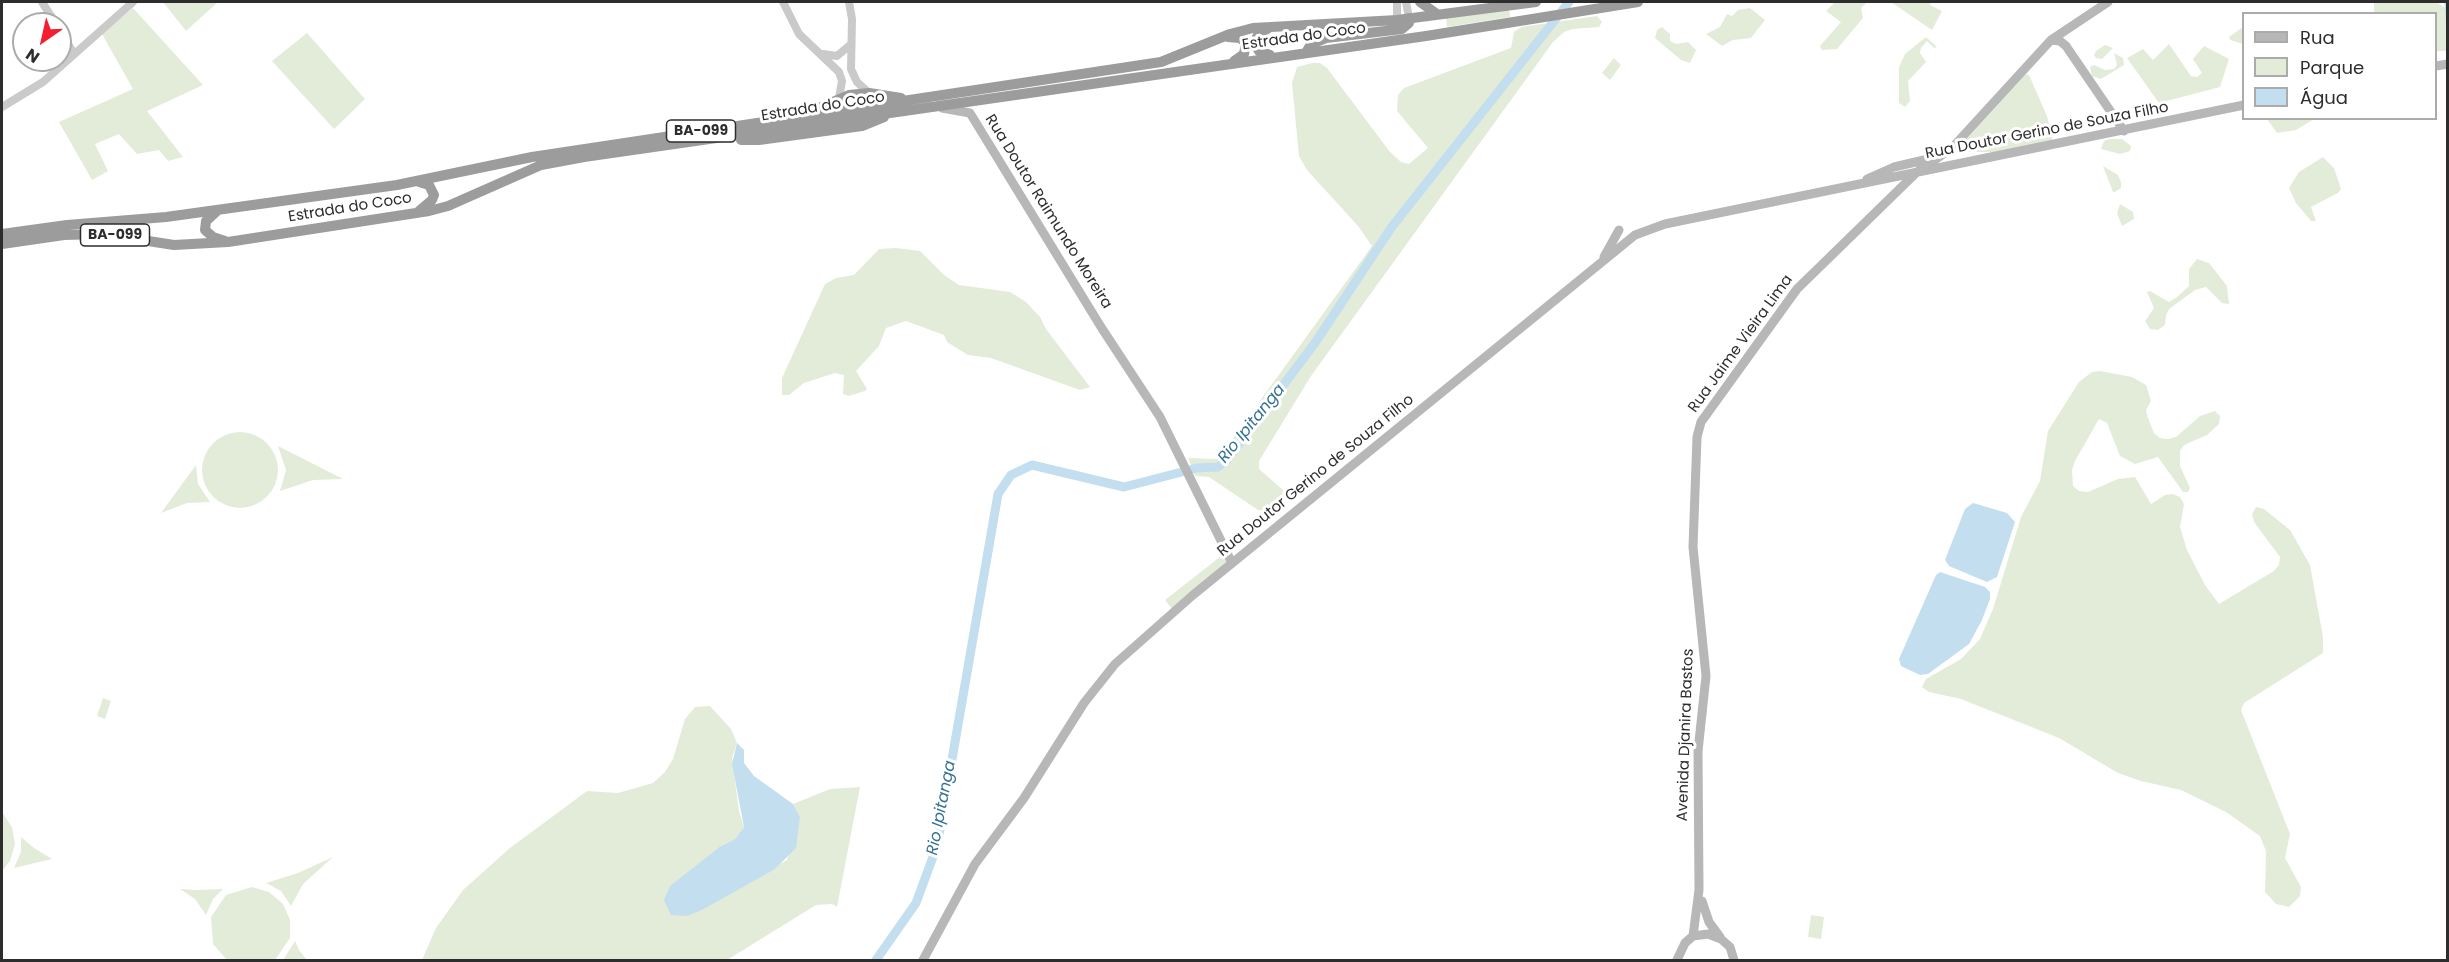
<!DOCTYPE html>
<html>
<head>
<meta charset="utf-8">
<style>
	body { margin:0 }
	#map { position:relative; width:2449px; height:962px; overflow:hidden; background:#fff; font-family:Poppins,sans-serif }
	canvas { display:block }
	.frame { position:absolute; inset:0; border:3px solid #2d2d2d; pointer-events:none }
	.legend { position:absolute; left:2242px; top:12px; width:195px; height:108px; box-sizing:border-box; background:#fff; border:2px solid #ababab; margin:0; padding:8px 10px; list-style:none; font-size:18px; color:#2d2d2d }
	.legend li { display:flex; align-items:center; gap:12px; height:30px }
	.legend b { width:30px; border:2px solid #ababab }
	.north { position:absolute; left:12px; top:12px; width:60px; height:60px; box-sizing:border-box; background:#fff; border:2px solid #ababab; border-radius:50%; rotate:214deg; font-size:16px; font-weight:700; line-height:24px; text-align:center; color:#2d2d2d }
	.north::after { content:''; display:block; margin:auto; width:21px; height:27px; background:#f41e32; clip-path:polygon(50% 0,100% 100%,50% 72%,0 100%) }
</style>
</head>
<body>
<div id="map">
<canvas width="2449" height="962"></canvas>
<div class="frame"></div>
<ul class="legend">
<li><b style="height:8px;background:#b7b7b7"></b>Rua</li>
<li><b style="height:16px;background:#e3ecd8"></b>Parque</li>
<li><b style="height:16px;background:#c3deee"></b>Água</li>
</ul>
<div class="north">N</div>
</div>
<script>
const ctx = document.querySelector('canvas').getContext('2d');
ctx.lineJoin = 'round';
function fill(path, color) {
  ctx.fillStyle = color;
  ctx.fill(path, 'evenodd');
}
function poly(rows) {
  const path = new Path2D();
  for (const r of rows) {
    if (r.length === 3) {
      path.moveTo(r[0] + r[2], r[1]);
      path.arc(r[0], r[1], r[2], 0, 2 * Math.PI);
      continue;
    }
    path.moveTo(r[0], r[1]);
    for (let i = 2; i < r.length; i += 2) path.lineTo(r[i], r[i + 1]);
  }
  return path;
}
function trace(path, color, width, dash) {
  ctx.strokeStyle = color;
  ctx.lineWidth = width;
  ctx.lineCap = dash ? 'butt' : 'round';
  ctx.setLineDash(dash || []);
  ctx.stroke(path);
}
function label(font, color, halo, rows, align = 'center') {
  ctx.font = font + ' Poppins,sans-serif';
  ctx.lineWidth = 6;
  ctx.setLineDash([]);
  ctx.textBaseline = 'middle';
  ctx.strokeStyle = halo;
  ctx.fillStyle = color;
  for (const [text, x, y, turn = 0] of rows) {
    ctx.save();
    ctx.translate(x, y);
    ctx.rotate((+turn || 0) * Math.PI / 180);
    ctx.textAlign = isNaN(turn) ? turn : align;
    if (halo) ctx.strokeText(text, 0, 0);
    ctx.fillText(text, 0, 0);
    ctx.restore();
  }
}
fill(poly([
	[163,2,216,2,217,3,186,31],
	[1835,2,1867,2,1861,8,1863,18,1837,49,1822,50,1820,46,1841,22,1826,11],
	[1891,2,1931,2,1930,5,1942,11,1932,30],
	[2374,2,2436,2,2447,9,2447,51,2436,51,2436,14,2374,13],
	[1509,7,1510,17,1447,27,1446,16],
	[133,8,203,85,147,111,183,157,168,161,159,150,137,154,119,134,95,144,108,171,92,180,59,122,133,89,102,34],
	[1750,8,1765,20,1751,38,1733,40,1722,46,1706,34,1720,27,1727,14,1732,16,1738,10],
	[1597,16,1602,22,1599,27,1573,29,1564,32,1553,42,1311,376,1259,461,1259,469,1283,490,1281,506,1275,511,1258,510,1209,477,1195,476,1188,458,1218,459,1372,246,1358,226,1307,170,1299,156,1292,83,1297,67,1312,63,1320,63,1327,68,1390,152,1401,162,1409,164,1428,148,1397,111,1398,95,1404,88,1511,48,1514,32,1521,27],
	[1662,27,1670,34,1670,41,1676,44,1688,42,1696,50,1690,63,1681,60,1655,38,1657,30],
	[2243,27,2243,44,2230,40,2229,37],
	[307,33,365,99,334,129,272,61],
	[1926,37,1937,47,1934,48,1927,41,1921,48,1920,53,1926,62,1908,81,1910,101,1905,107,1899,103,1899,67,1905,54],
	[2169,44,2191,76,2197,77,2202,73,2193,59,2204,46,2229,59,2220,87,2159,103,2127,58,2143,49,2153,60],
	[2105,45,2113,48,2102,59,2096,58,2094,55,2096,51],
	[2114,53,2123,58,2124,65,2101,79,2092,76,2090,67,2094,65,2105,70,2114,69,2117,65],
	[1614,58,1621,65,1610,80,1602,73],
	[2026,74,2029,75,2047,116,2053,142,2003,152,1969,152,1964,147,1964,142],
	[2267,119,2314,119,2296,130,2277,133],
	[2109,139,2122,139,2131,146,2130,151,2120,154,2101,149,2104,141],
	[2323,157,2334,168,2341,189,2338,193,2311,207,2316,221,2311,221,2296,203,2289,188,2299,172],
	[2103,166,2118,175,2121,182,2121,188,2115,192,2113,192],
	[2120,204,2133,212,2134,219,2122,226,2117,213],
	[896,248,920,251,944,275,959,285,1010,292,1026,302,1040,317,1046,329,1090,387,1080,390,991,358,968,355,947,342,944,335,906,321,886,328,879,346,856,371,867,389,865,391,849,396,843,394,844,375,835,373,804,383,789,395,782,395,782,378,825,284,836,278,854,275,879,249],
	[2197,259,2209,263,2227,286,2229,304,2222,303,2206,287,2195,290,2169,309,2166,315,2165,325,2158,330,2150,329,2145,321,2154,308,2147,292,2150,291,2169,302,2177,297,2189,286,2189,269],
	[2100,371,2132,377,2146,385,2151,401,2146,410,2148,418,2154,433,2160,438,2168,439,2176,437,2200,416,2215,411,2220,416,2219,424,2207,435,2184,445,2180,451,2180,466,2190,488,2188,492,2183,492,2158,457,2135,464,2120,456,2107,423,2099,419,2075,461,2072,470,2073,486,2079,491,2088,492,2118,479,2135,477,2151,504,2165,495,2173,494,2180,497,2184,504,2180,527,2187,550,2205,585,2219,604,2274,571,2279,565,2280,557,2254,522,2252,514,2256,507,2264,509,2290,530,2310,565,2323,637,2323,653,2244,703,2241,710,2290,834,2285,858,2301,887,2300,896,2289,907,2276,904,2265,892,2266,851,2260,836,2226,812,2181,790,2141,781,2118,773,2059,738,2034,728,1961,699,1929,692,1922,687,1926,679,1961,659,1980,639,1993,609,2021,517,2040,481,2048,431,2079,382,2092,372],
	[240,470,38],
	[278,446,343,479,313,480,280,491,286,470],
	[196,465,198,484,210,502,187,503,161,513],
	[1225,553,1231,561,1172,609,1165,600],
	[103,698,111,701,105,719,97,716],
	[710,706,731,729,737,743,732,758,739,811,744,827,735,839,721,846,702,910,787,860,800,818,793,804,830,789,860,787,837,907,832,904,816,905,727,960,422,960,436,928,463,890,510,848,587,791,618,793,653,783,665,772,673,759,685,719,695,707],
	[2,812,12,827,15,844,10,861,2,871],
	[21,837,34,848,52,859,14,868,21,852],
	[333,857,303,884,291,906,281,891,266,883,298,873],
	[252,887,269,892,283,904,290,920,290,938,275,960,227,960,213,944,211,917,226,895],
	[180,889,196,890,223,889,213,899,206,915,195,899],
	[1811,915,1824,917,1821,939,1808,937],
	[295,941,299,950,307,960,283,960]
]), '#e3ecd8');
fill(poly([
	[1973,503,2007,513,2015,522,1997,577,1987,582,1949,566,1945,560,1965,509],
	[1940,572,1985,587,1990,592,1990,599,1982,620,1969,644,1928,674,1920,675,1901,666,1899,659,1936,575],
	[737,743,744,750,744,763,754,776,793,804,800,817,796,848,775,869,702,910,687,916,671,915,664,900,670,886,721,846,735,839,744,827,732,764]
]), '#c3deee');
trace(poly([
	[2445,2,2448,36]
]), '#c3deee', 1.5);
trace(poly([
	[876,960,916,903,937,846,998,494,1011,475,1032,465,1124,487,1197,468,1218,467,1226,461,1315,343,1391,228,1569,2]
]), '#c3deee', 9);
trace(poly([
	[42,2,56,24],
	[783,2,799,34,839,72,842,81,839,98],
	[849,2,852,19,851,69,857,82,869,93],
	[1397,2,1397,20],
	[1406,2,1409,18],
	[60,30,74,54],
	[823,54,837,56,850,45],
	[2,107,43,82,133,2]
]), '#cacaca', 8);
trace(poly([
	[2051,40,2060,41,2066,46,2124,131],
	[2436,66,2448,64],
	[942,108,970,113,1101,327,1160,417,1232,563],
	[1867,179,1894,167,1937,157],
	[1604,257,1619,230],
	[1702,901,1709,922,1720,937],
	[1693,936,1699,890,1698,751,1706,676,1693,547,1697,437,1701,422,1797,289,1917,172,1952,148,2051,40,2108,2],
	[923,960,975,864,1024,798,1084,703,1115,664,1193,595,1635,235,1665,224,2244,105],
	[1677,960,1685,943,1693,936,1708,934,1721,939,1730,947,1734,960]
]), '#b7b7b7', 9);
trace(poly([
	[1420,2,1437,14],
	[1270,27,1258,35,1254,43,1259,51,1270,55],
	[1228,37,1240,38,1246,43,1244,54,1234,61],
	[1307,51,1311,44,1326,38,1402,29,1409,23,1409,18],
	[809,112,849,95,869,93,901,98],
	[741,140,759,140,862,126,884,117],
	[419,182,429,185,434,195,432,200,419,211],
	[217,211,206,221,205,230,213,237,225,241],
	[2,234,67,225,166,217,397,185,532,157,1161,62,1230,34,1253,28,1397,20,1536,2],
	[2,244,64,235,103,234,174,245,228,242,429,211,448,206,541,165,584,157,1426,36,1638,2]
]), '#9c9c9c', 10);
for (const [x, y, w] of [
	[701,131,69],
	[115,235,69]
]) {
  const box = new Path2D();
  box.roundRect(x - w / 2, y - 11, w, 22, 4.5);
  ctx.fillStyle = '#fff';
  ctx.fill(box);
  trace(box, '#2d2d2d', 1.5);
}
label('bold 14px', '#2d2d2d', null, [
	["BA-099",701,131],
	["BA-099",115,235]
]);
label('15px', '#2d2d2d', '#fff', [
	["Estrada do Coco",1304,37,-8],
	["Estrada do Coco",823,107,-9],
	["Rua Doutor Gerino de Souza Filho",2047,131,-11],
	["Estrada do Coco",350,208,-9],
	["Rua Doutor Raimundo Moreira",1048,212,58],
	["Rua Jaime Vieira Lima",1741,344,-54],
	["Rua Doutor Gerino de Souza Filho",1316,476,-39],
	["Avenida Djanira Bastos",1686,735,-88]
]);
label('italic 16px', '#347195', '#fff', [
	["Rio Ipitanga",1252,424,-51],
	["Rio Ipitanga",942,808,-79]
]);
</script>
</body>
</html>
